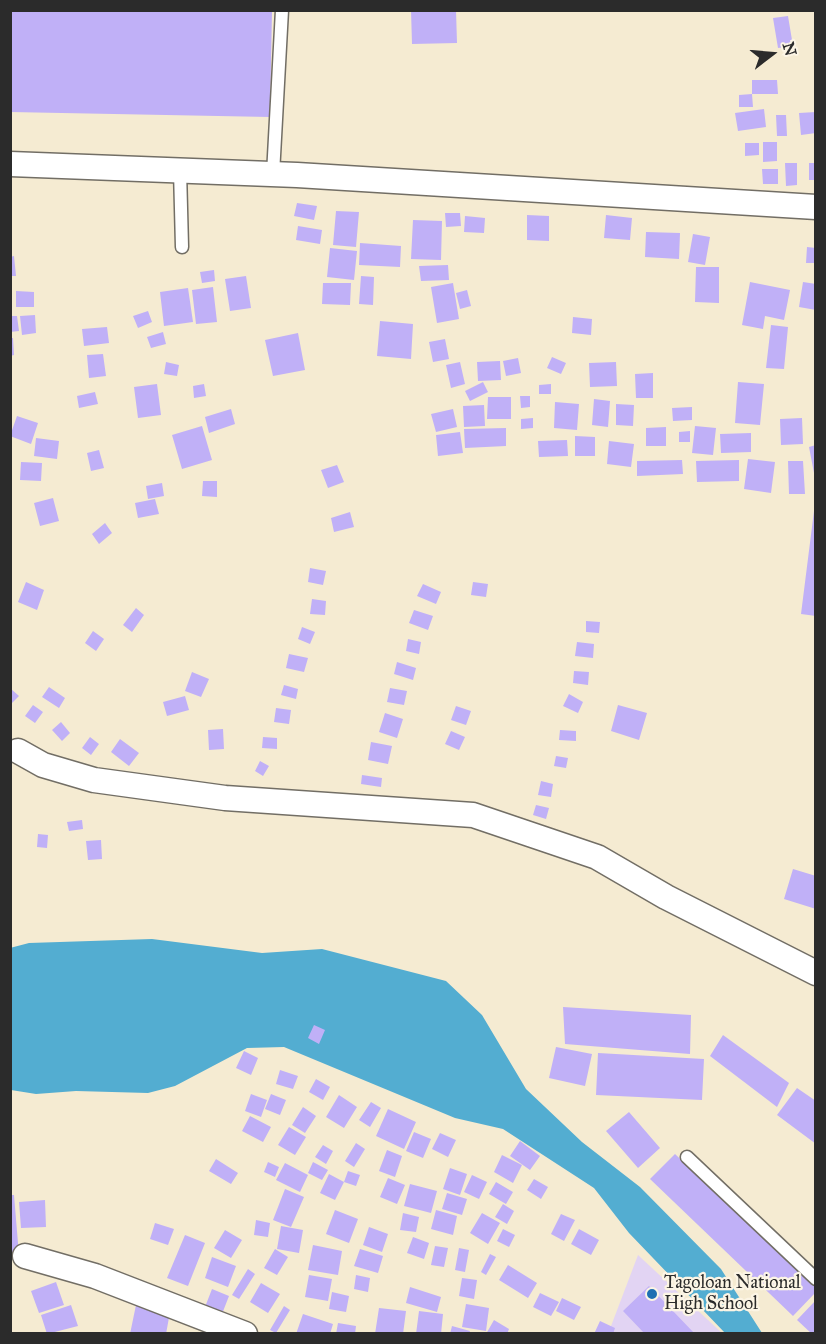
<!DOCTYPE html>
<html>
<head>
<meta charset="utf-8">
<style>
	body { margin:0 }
	#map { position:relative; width:826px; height:1344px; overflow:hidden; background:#f5ebd2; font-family:"IM FELL Great Primer",serif }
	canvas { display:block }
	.frame { position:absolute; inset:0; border:12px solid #2b2b2b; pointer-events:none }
	.north { position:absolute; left:742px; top:24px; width:60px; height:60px; -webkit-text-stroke:4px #fcf5e5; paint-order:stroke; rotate:74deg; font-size:16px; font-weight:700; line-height:24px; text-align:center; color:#2b2b2b }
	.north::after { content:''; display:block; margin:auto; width:21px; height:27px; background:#2b2b2b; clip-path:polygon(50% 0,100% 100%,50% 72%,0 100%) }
</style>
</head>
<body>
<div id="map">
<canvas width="826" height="1344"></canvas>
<div class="frame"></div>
<div class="north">N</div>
</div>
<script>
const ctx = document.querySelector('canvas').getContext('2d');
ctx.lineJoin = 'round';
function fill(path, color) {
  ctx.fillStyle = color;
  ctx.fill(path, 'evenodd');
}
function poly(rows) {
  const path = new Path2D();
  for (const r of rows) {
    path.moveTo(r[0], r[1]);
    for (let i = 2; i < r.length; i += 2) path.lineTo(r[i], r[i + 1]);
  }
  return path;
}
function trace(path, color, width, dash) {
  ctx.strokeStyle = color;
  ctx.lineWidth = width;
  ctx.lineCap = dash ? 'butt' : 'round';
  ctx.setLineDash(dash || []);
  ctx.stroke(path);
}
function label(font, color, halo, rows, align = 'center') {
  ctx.font = font + ' "IM FELL Great Primer",serif';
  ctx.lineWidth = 4.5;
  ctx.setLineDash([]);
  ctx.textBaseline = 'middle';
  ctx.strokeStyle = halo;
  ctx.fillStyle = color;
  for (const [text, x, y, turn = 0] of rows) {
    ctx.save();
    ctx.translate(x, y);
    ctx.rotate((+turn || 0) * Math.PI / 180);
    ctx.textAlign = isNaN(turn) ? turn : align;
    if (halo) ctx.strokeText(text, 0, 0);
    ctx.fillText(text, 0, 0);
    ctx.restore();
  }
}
fill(poly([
	[638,1255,722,1333,608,1334]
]), '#e2d4f3');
fill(poly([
	[152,939,262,953,322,949,446,981,482,1015,526,1089,582,1142,640,1187,721,1269,762,1333,725,1333,629,1233,594,1188,503,1129,455,1118,284,1047,247,1048,175,1086,148,1093,76,1091,36,1094,11,1090,10,948,29,943]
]), '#53add1');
fill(poly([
	[10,10,272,10,270,117,10,112],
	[411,10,456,10,457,43,412,44],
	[788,16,793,46,778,48,773,18],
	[752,80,777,80,778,94,752,94],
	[752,94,753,107,739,107,739,95],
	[764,109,766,127,738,131,735,113],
	[816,112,816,133,801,135,799,113],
	[776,115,786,115,787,136,777,136],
	[763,142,777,142,777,161,763,162],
	[745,143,759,143,759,155,745,156],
	[785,163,797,163,797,185,786,186],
	[809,163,816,163,816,180,809,180],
	[762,169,778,169,778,184,763,184],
	[297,203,317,206,314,220,294,216],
	[336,211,359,212,356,247,333,245],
	[445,213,460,213,461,226,446,227],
	[527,215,549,216,549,241,527,240],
	[606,215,632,218,630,240,604,238],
	[465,216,485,218,484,233,464,232],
	[413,220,442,221,441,260,411,259],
	[298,226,322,230,320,244,296,240],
	[646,232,680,233,679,259,645,257],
	[693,234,710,237,705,265,688,262],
	[360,243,401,246,400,267,359,265],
	[807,247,816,248,816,263,806,263],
	[330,248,357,251,354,280,327,277],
	[14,256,16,276,10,276,10,257],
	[448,265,449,280,421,281,419,266],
	[696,267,719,267,719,303,695,302],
	[214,270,215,281,202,283,200,272],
	[246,276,251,308,230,311,225,279],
	[361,276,374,277,373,305,359,304],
	[750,282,790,290,784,320,765,316,763,329,742,325],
	[803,282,816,284,816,310,799,307],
	[323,283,351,283,350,305,322,304],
	[453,283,459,319,437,323,431,287],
	[213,287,217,322,196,324,192,290],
	[188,288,193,322,164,326,160,292],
	[467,290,471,306,460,309,456,293],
	[16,291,34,292,34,307,16,307],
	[148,311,152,322,138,328,133,316],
	[35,315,36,333,22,335,20,316],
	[10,316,17,316,19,331,10,332],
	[573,317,592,319,591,335,572,333],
	[380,321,413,324,411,359,377,356],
	[771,325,788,327,784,369,766,368],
	[107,327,109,343,84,346,82,329],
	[163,332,166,344,151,348,147,337],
	[298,333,305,370,273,376,265,340],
	[10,338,13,338,14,355,10,356],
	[445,339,449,359,433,362,429,342],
	[103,354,106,376,89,378,87,355],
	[552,357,566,363,561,374,547,368],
	[518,358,521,373,506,376,503,361],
	[500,361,501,380,478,381,477,362],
	[166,362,179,365,177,376,164,374],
	[460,362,465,384,451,388,446,365],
	[616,362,617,386,590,387,589,363],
	[653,373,653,398,636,398,635,374],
	[483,382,488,392,470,401,465,391],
	[738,382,764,384,760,425,735,423],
	[157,384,161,415,138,418,134,387],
	[204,384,206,396,194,398,193,386],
	[551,384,551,394,539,394,539,385],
	[95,392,98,404,79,408,77,396],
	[520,396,530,396,530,407,521,408],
	[488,397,511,397,511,419,487,419],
	[594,399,610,401,608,427,592,425],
	[555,402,579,404,577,430,554,428],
	[616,404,634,405,633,426,616,425],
	[484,405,485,426,464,427,463,406],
	[692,407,692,420,673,421,672,408],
	[231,409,235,424,209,433,205,417],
	[453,409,457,427,436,432,431,414],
	[17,416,38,423,31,444,10,436],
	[533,418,533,428,521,429,521,419],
	[802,418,803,444,781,445,780,419],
	[202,426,212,460,182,469,172,435],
	[695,426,716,428,713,455,692,453],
	[666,427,666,446,646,446,646,428],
	[506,428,506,446,465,448,464,429],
	[690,431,690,442,679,442,679,432],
	[460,432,463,453,438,456,436,435],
	[751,433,751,452,721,453,720,434],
	[575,436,595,437,595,456,575,456],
	[36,438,59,441,57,459,34,456],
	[567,440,568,456,539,457,538,441],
	[609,441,634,444,631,467,607,464],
	[816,445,816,473,814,473,809,447],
	[99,450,104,468,91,471,87,453],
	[748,459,775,462,771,493,744,489],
	[682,460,683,474,637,476,637,461],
	[739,460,739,481,697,482,696,461],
	[788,461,803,461,805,494,789,494],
	[21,462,42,463,41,481,20,480],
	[337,465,344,482,328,488,321,470],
	[203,481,217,481,217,497,202,496],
	[162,483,164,496,148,499,146,486],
	[53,498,59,521,40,526,34,503],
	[155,499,159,514,138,518,135,503],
	[814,511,816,511,816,616,801,614],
	[350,512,354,527,334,532,331,518],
	[105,523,112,533,99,544,92,534],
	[310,568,326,571,323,585,308,582],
	[26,582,44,590,37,610,18,602],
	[473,582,488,584,486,597,471,595],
	[423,584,441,592,436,604,417,596],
	[312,599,326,601,325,615,310,614],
	[136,608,144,615,132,632,123,625],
	[414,610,433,616,428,630,409,623],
	[586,621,600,622,599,633,586,632],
	[302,627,315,632,310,644,298,639],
	[93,631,104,639,96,651,85,643],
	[408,639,421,642,419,654,406,651],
	[577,642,594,644,593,658,575,656],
	[289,654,308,658,304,672,286,668],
	[397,662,416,668,413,680,394,674],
	[574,671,589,672,588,685,573,683],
	[192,672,209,679,201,697,185,691],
	[284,685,298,689,296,699,281,695],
	[49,687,65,698,59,708,42,697],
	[10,688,19,696,10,705],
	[390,688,407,691,404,705,387,702],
	[569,694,583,702,578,713,563,706],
	[185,696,189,710,167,716,163,702],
	[33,705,43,712,35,723,25,716],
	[618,705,647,713,639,740,611,731],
	[456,706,471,711,466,725,451,720],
	[276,708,291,710,289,724,274,722],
	[385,713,403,719,397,738,379,732],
	[61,722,70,733,62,741,52,730],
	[223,729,224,749,209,750,208,730],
	[560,730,576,731,576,741,559,740],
	[451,731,465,737,459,750,445,744],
	[90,737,99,744,91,755,82,748],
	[263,737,277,738,277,749,262,748],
	[120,739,139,753,129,766,111,752],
	[371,742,392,746,388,764,368,760],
	[556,756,568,758,566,768,554,766],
	[260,761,269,766,263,776,255,771],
	[362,775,382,778,381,787,361,784],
	[541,781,553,784,551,797,538,795],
	[536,805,549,808,546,819,533,815],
	[82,820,83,829,69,831,67,822],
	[38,834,48,835,47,848,37,847],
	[101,840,102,859,88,860,86,841],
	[793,869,816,876,816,909,784,899],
	[563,1007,691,1015,690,1054,565,1044],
	[314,1025,325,1030,319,1044,308,1038],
	[723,1035,789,1083,777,1107,710,1056],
	[556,1047,592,1054,585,1086,549,1078],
	[244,1051,258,1058,251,1075,236,1068],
	[598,1053,704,1059,702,1100,596,1095],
	[280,1070,298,1076,293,1089,276,1084],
	[316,1079,330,1087,323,1100,309,1092],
	[797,1088,816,1101,816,1144,777,1115],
	[251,1094,267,1100,261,1117,245,1111],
	[271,1094,286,1100,280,1115,265,1109],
	[339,1095,357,1107,344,1128,326,1117],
	[371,1102,381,1108,370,1127,359,1120],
	[303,1107,316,1116,305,1133,292,1125],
	[388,1109,416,1122,404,1149,376,1136],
	[629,1112,660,1148,638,1168,606,1131],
	[250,1116,271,1127,263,1142,242,1131],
	[289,1127,306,1137,295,1155,278,1145],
	[414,1132,431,1139,423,1158,406,1151],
	[440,1133,456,1140,448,1157,432,1149],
	[520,1141,540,1156,530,1170,510,1156],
	[356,1143,365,1149,354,1167,345,1161],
	[323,1145,333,1151,326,1164,315,1157],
	[387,1150,402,1156,395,1177,379,1171],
	[675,1154,816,1288,816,1292,793,1316,650,1179],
	[502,1155,522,1165,513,1183,494,1172],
	[216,1159,238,1173,231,1184,209,1171],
	[268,1162,279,1167,275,1177,264,1172],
	[313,1162,328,1170,322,1180,308,1173],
	[285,1163,308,1175,300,1192,276,1180],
	[450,1168,467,1174,460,1195,443,1189],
	[348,1171,360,1175,356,1186,344,1182],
	[329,1174,344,1182,335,1200,320,1193],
	[472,1175,487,1182,479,1199,464,1192],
	[388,1178,405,1185,397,1204,380,1197],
	[534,1179,548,1187,541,1199,527,1190],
	[496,1182,513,1192,506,1204,489,1194],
	[410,1184,437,1191,431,1213,404,1206],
	[285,1189,304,1197,291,1227,273,1220],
	[447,1193,467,1199,462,1215,442,1209],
	[10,1195,14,1195,19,1255,10,1255],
	[45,1200,46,1227,21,1228,19,1202],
	[503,1204,514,1211,507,1224,495,1217],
	[335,1210,358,1219,349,1243,326,1234],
	[436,1210,457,1216,453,1235,431,1229],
	[403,1213,419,1217,416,1232,400,1230],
	[482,1213,500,1223,488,1244,470,1233],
	[561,1214,575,1220,564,1241,551,1234],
	[256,1220,270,1223,268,1237,254,1235],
	[155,1223,174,1229,168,1245,150,1239],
	[281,1226,303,1230,299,1253,277,1249],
	[369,1227,388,1234,382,1252,363,1245],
	[503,1229,515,1235,509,1247,497,1241],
	[579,1229,599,1240,591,1255,571,1244],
	[225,1230,242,1240,231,1258,214,1248],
	[185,1235,205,1243,188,1286,167,1278],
	[413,1237,429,1243,424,1259,407,1253],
	[313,1245,342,1251,338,1275,308,1270],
	[435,1246,448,1248,444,1267,431,1265],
	[459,1248,469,1250,465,1272,455,1270],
	[275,1249,288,1257,277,1275,264,1268],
	[360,1249,383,1256,378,1273,354,1266],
	[490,1254,496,1257,486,1275,481,1272],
	[212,1257,236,1266,228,1287,205,1278],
	[508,1265,537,1283,528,1298,499,1280],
	[248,1269,255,1274,239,1299,232,1295],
	[309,1275,332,1279,328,1301,305,1297],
	[356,1275,370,1278,368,1292,354,1289],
	[462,1278,477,1280,474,1299,459,1296],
	[56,1282,64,1305,39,1313,31,1291],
	[261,1283,280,1294,268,1313,250,1302],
	[649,1286,695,1334,645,1334,623,1311],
	[410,1287,441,1297,437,1312,406,1303],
	[212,1289,229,1296,222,1314,205,1307],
	[332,1292,349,1296,346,1312,329,1309],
	[540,1293,559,1302,551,1316,533,1307],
	[562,1298,581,1307,574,1320,556,1311],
	[816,1300,816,1334,812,1334,797,1320],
	[466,1304,489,1308,486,1331,462,1327],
	[71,1305,78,1326,47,1334,41,1315],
	[136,1305,170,1312,166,1334,130,1334],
	[284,1306,290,1310,276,1333,270,1330],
	[379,1308,406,1311,403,1334,375,1334],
	[419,1311,443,1314,441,1334,416,1334],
	[303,1314,333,1324,330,1334,296,1334],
	[494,1320,509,1329,507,1334,486,1334],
	[600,1321,615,1328,613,1334,594,1334],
	[338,1323,356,1326,355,1334,336,1334],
	[452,1326,470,1331,469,1334,450,1334]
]), '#c0b0f7');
const service = poly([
	[180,170,182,247],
	[273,174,282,10],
	[687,1157,816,1279]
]);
const minor = poly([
	[10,164,297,175,816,207],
	[18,751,43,765,94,780,225,798,473,815,597,857,666,897,816,973],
	[25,1256,95,1276,245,1334]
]);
trace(service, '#726e65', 15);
trace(minor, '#726e65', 27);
trace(service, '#fff', 12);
trace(minor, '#fff', 24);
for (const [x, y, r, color] of [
	[652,1294,6,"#1f6fb2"]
]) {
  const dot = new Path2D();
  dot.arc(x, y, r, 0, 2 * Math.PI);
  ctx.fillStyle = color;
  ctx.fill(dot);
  trace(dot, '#fcf5e5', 2);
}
label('18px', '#2b2b2b', '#fcf5e5', [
	["Tagoloan National",664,1284],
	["High School",664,1305]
], 'left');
</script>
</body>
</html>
